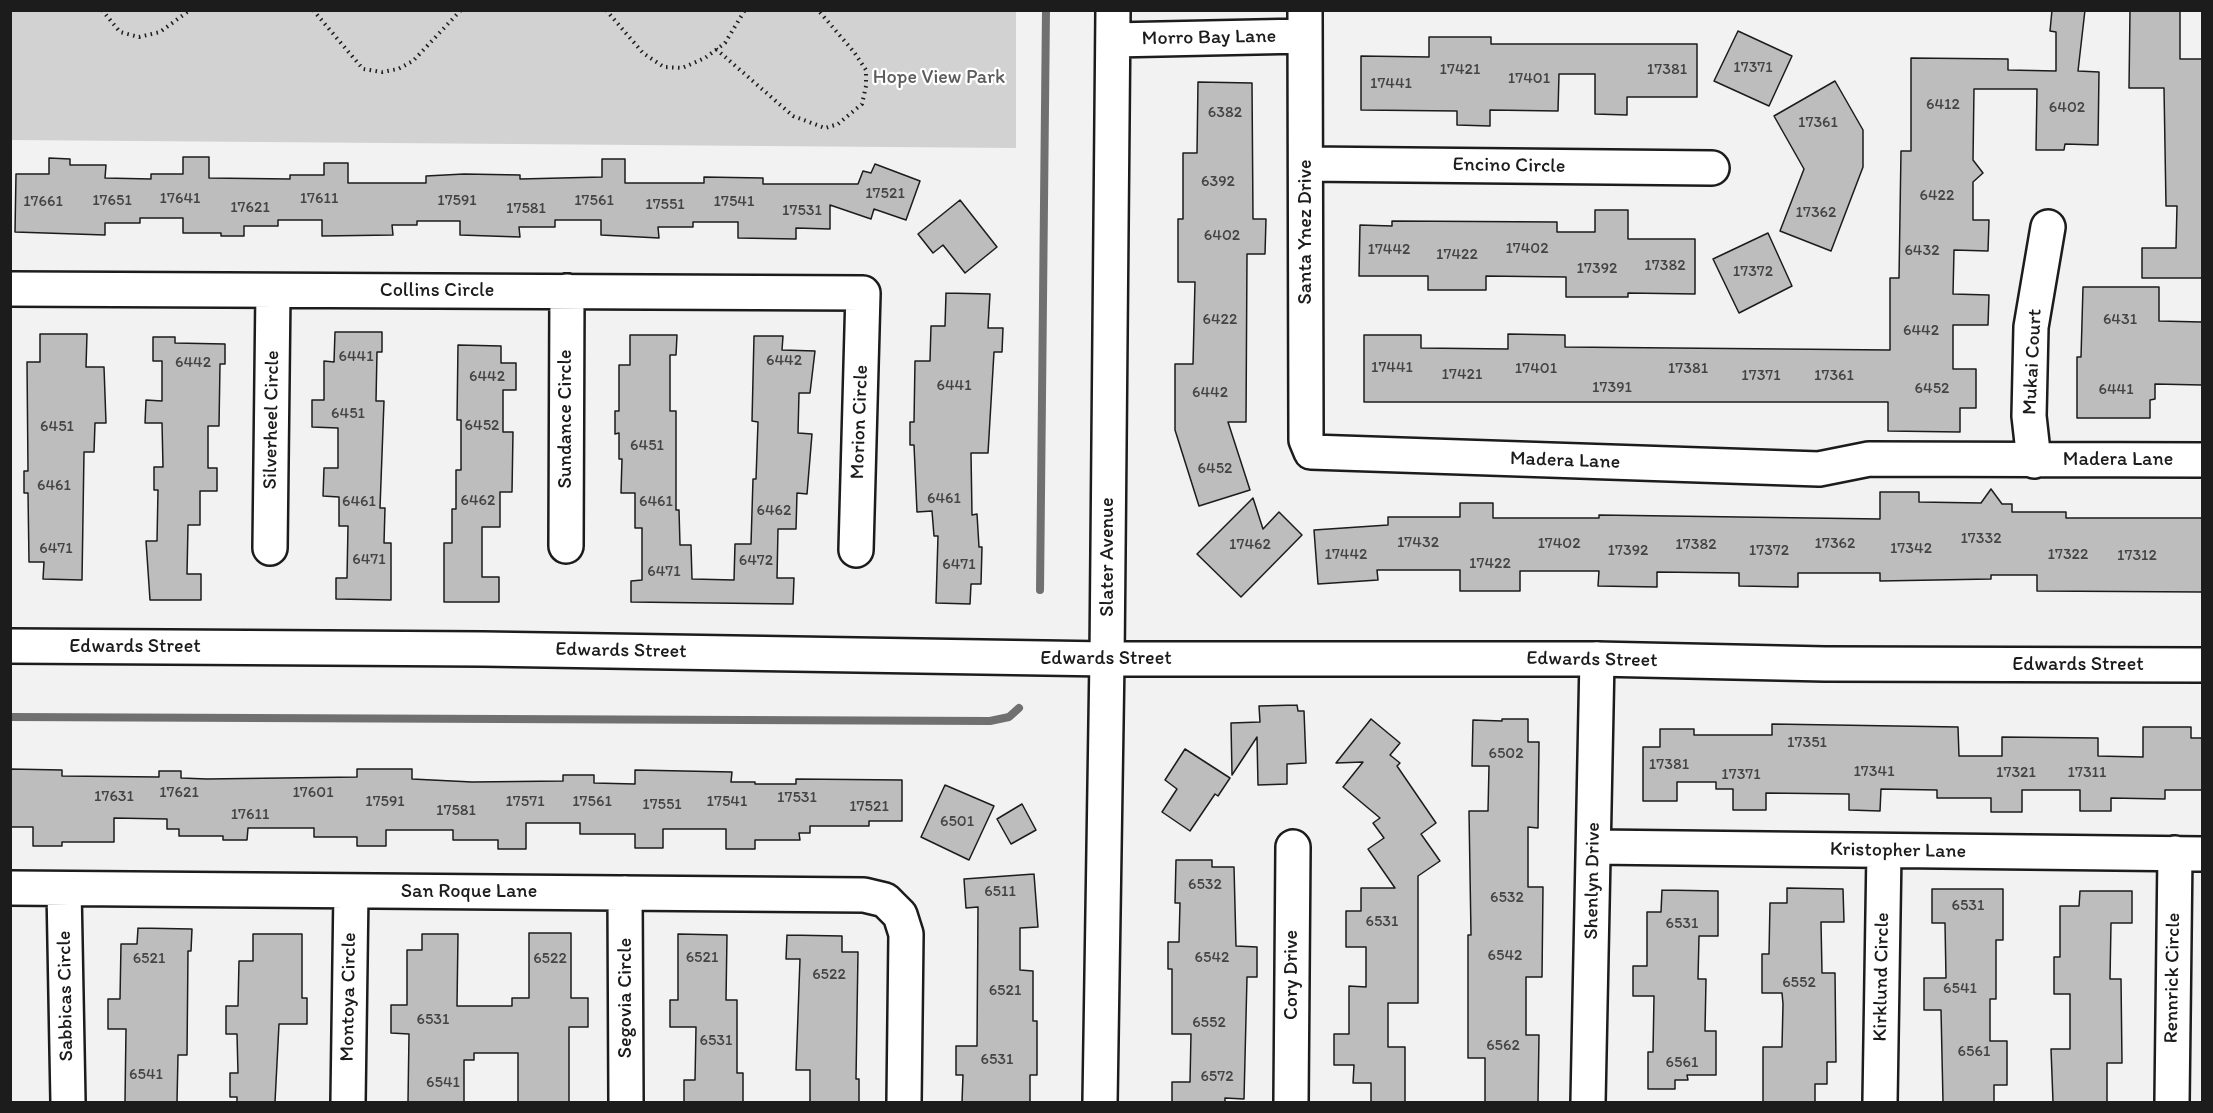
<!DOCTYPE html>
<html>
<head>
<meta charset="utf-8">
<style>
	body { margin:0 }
	#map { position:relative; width:2213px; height:1113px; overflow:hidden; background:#f2f2f2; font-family:Itim,sans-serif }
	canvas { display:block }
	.frame { position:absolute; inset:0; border:12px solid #1c1c1c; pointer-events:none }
</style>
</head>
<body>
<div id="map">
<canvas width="2213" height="1113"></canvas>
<div class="frame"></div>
</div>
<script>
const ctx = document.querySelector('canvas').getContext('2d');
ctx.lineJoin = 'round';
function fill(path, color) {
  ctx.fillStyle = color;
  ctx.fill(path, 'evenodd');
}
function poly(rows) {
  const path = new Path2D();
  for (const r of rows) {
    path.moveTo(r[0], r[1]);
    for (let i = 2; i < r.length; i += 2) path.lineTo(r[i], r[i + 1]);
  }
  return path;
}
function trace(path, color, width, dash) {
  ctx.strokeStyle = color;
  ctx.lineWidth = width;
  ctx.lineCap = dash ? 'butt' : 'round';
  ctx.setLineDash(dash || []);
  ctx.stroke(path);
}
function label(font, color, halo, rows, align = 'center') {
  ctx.font = font + ' Itim,sans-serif';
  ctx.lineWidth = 4.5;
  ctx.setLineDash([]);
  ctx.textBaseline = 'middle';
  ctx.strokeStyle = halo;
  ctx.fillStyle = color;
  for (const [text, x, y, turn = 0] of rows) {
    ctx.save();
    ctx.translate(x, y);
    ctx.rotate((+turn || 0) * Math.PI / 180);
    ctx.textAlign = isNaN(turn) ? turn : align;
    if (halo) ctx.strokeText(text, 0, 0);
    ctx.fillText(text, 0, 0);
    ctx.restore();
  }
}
fill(poly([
	[11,10,1016,11,1016,148,11,140]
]), '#d2d2d2');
trace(poly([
	[1040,590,1046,10],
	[10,717,990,721,1009,717,1019,708]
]), '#707070', 8);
const building = poly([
	[2052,10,2085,10,2078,71,2099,72,2098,145,2065,144,2064,150,2036,150,2037,89,1974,89,1973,160,1983,173,1973,182,1973,220,1989,220,1988,251,1954,250,1953,294,1989,295,1988,325,1953,325,1953,369,1976,369,1976,408,1960,408,1960,432,1888,431,1888,402,1364,402,1364,335,1421,335,1421,348,1508,349,1508,334,1565,335,1565,347,1890,350,1890,278,1899,278,1901,151,1911,151,1911,58,2008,59,2008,70,2056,71,2056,32,2050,31,2052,10],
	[2130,10,2180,10,2180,59,2202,59,2202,278,2142,278,2142,248,2176,248,2177,206,2166,206,2164,88,2129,88,2130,10],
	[1738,31,1792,56,1769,106,1714,81,1738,31],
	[1429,37,1491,37,1491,44,1697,44,1697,97,1627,97,1627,115,1595,114,1595,74,1559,74,1558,111,1490,110,1490,126,1457,125,1457,111,1361,110,1361,56,1429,57,1429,37],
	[1835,81,1863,130,1863,167,1831,251,1780,231,1804,169,1774,116,1835,81],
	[1198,82,1252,83,1253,219,1266,219,1265,254,1247,254,1246,422,1228,422,1250,490,1199,506,1175,430,1175,364,1193,364,1195,282,1178,282,1178,219,1183,219,1183,153,1197,153,1198,82],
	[183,157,209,157,209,178,290,179,290,175,324,175,324,163,348,163,348,183,426,183,426,176,464,174,520,175,520,179,602,177,602,159,625,159,625,183,704,183,704,177,763,178,763,184,858,184,863,171,871,173,875,164,920,181,906,220,874,209,871,219,830,205,830,229,796,228,796,239,738,238,738,222,693,222,693,227,658,227,659,238,601,235,601,220,555,220,555,227,519,227,520,237,460,235,460,221,417,221,417,225,392,225,393,235,322,236,322,220,278,220,278,226,244,226,244,236,221,236,221,233,183,233,183,218,140,218,140,223,105,223,105,235,15,232,16,174,49,174,49,158,70,159,70,165,106,165,105,178,151,179,151,174,183,174,183,157],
	[960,200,997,247,965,273,943,245,933,253,918,234,960,200],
	[1595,210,1628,210,1628,239,1695,239,1695,294,1628,293,1628,297,1566,297,1566,277,1486,276,1486,290,1428,290,1428,276,1359,276,1360,225,1392,226,1392,221,1557,222,1557,232,1595,232,1595,210],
	[1768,233,1792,286,1739,313,1713,259,1768,233],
	[2083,287,2159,287,2159,321,2202,322,2202,385,2155,384,2155,399,2150,400,2150,418,2077,418,2077,357,2081,357,2083,287],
	[946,293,990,294,988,328,1003,328,1002,352,994,352,988,453,971,453,972,515,977,514,979,547,982,547,981,584,971,584,970,604,936,603,938,536,934,536,932,511,917,512,914,445,910,445,910,422,914,422,915,361,930,361,931,326,945,326,946,293],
	[335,332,382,332,382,352,377,352,376,401,384,401,380,508,385,508,384,543,391,543,391,600,336,599,336,578,347,578,348,526,339,526,339,497,323,496,324,468,338,468,338,428,312,427,312,400,324,400,324,361,334,362,335,332],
	[40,334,87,334,86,367,104,367,106,423,95,423,94,452,84,452,82,580,43,579,44,562,29,562,28,493,24,493,24,471,28,471,27,362,40,362,40,334],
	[630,335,677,335,676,355,670,355,670,411,676,411,676,510,679,510,680,545,691,545,692,579,734,580,735,544,751,544,753,479,756,479,758,422,752,421,754,336,783,336,782,350,815,351,810,393,799,393,798,433,812,434,807,494,797,493,796,529,778,529,777,578,794,578,793,604,631,602,631,581,642,580,642,528,635,528,635,493,621,493,622,459,619,459,619,433,615,434,615,411,619,411,619,365,630,365,630,335],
	[153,337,175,337,175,343,225,344,225,364,220,364,219,426,208,426,208,468,217,468,217,491,200,491,200,525,188,525,187,574,201,574,201,600,150,600,146,541,157,541,158,490,154,490,154,467,163,467,162,423,145,423,146,400,162,401,162,361,153,361,153,337],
	[458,345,501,346,501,363,516,363,516,390,503,390,503,432,513,432,512,492,500,492,500,527,482,527,482,577,499,577,499,602,444,602,444,543,452,543,452,509,456,509,456,470,461,470,461,420,457,420,458,345],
	[1991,489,2002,504,2012,504,2012,512,2066,512,2066,518,2202,518,2202,592,2037,591,2037,575,1991,575,1991,579,1880,581,1880,573,1798,573,1798,587,1739,586,1739,573,1657,572,1657,587,1598,586,1599,571,1520,571,1520,591,1460,591,1460,570,1377,570,1378,580,1318,584,1314,530,1388,525,1388,517,1460,517,1460,503,1493,503,1493,518,1599,518,1599,515,1880,519,1880,492,1919,492,1919,502,1981,503,1991,489],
	[1253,498,1263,529,1279,512,1302,535,1241,597,1197,554,1253,498],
	[1297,705,1298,711,1304,711,1306,763,1287,764,1287,784,1258,785,1257,737,1232,775,1231,723,1260,722,1259,706,1297,705],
	[1371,719,1400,743,1390,755,1400,763,1397,766,1436,823,1421,834,1440,861,1418,876,1418,1003,1388,1003,1388,1047,1405,1047,1405,1102,1371,1102,1371,1083,1353,1083,1354,1065,1334,1065,1334,1034,1349,1034,1349,986,1366,987,1366,947,1346,947,1346,911,1361,911,1361,888,1395,888,1368,849,1384,838,1373,823,1380,818,1343,787,1363,762,1336,763,1371,719],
	[1502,719,1528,719,1528,742,1539,742,1538,828,1528,827,1528,887,1543,887,1542,977,1526,977,1526,1035,1539,1035,1538,1102,1485,1102,1485,1058,1468,1058,1468,935,1471,935,1469,811,1488,811,1489,766,1472,766,1473,720,1502,721,1502,719],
	[1772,724,1958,727,1959,756,2002,756,2002,737,2098,738,2098,756,2143,757,2143,727,2191,727,2191,738,2202,738,2202,790,2165,790,2165,799,2111,798,2111,811,2080,811,2080,790,2022,790,2022,812,1991,812,1991,798,1937,798,1937,790,1881,789,1880,811,1849,810,1849,794,1766,793,1766,810,1733,810,1733,789,1716,789,1716,782,1677,782,1677,801,1643,801,1643,747,1660,747,1660,729,1694,729,1694,735,1772,735,1772,724],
	[1185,749,1230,778,1218,796,1215,794,1190,831,1162,812,1177,789,1165,780,1185,749],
	[10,769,62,770,62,776,159,777,159,771,181,771,181,778,207,779,357,777,357,769,412,769,412,779,472,782,563,781,563,775,594,775,594,783,635,784,635,770,732,772,731,782,755,782,755,784,796,784,796,779,902,780,902,821,869,821,869,826,810,826,810,833,799,833,800,840,755,840,755,849,726,849,726,829,663,829,663,848,635,848,635,834,580,834,580,823,526,823,526,849,498,849,498,840,453,840,453,830,386,830,386,846,357,846,357,837,314,837,314,828,248,828,247,840,223,840,223,836,179,836,179,829,167,829,167,819,114,818,114,842,62,842,62,846,33,846,33,827,10,827,10,769],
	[945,785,994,806,969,860,921,837,945,785],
	[1022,804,1036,830,1011,844,997,819,1022,804],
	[1176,860,1212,860,1212,867,1234,867,1236,946,1257,947,1257,977,1247,977,1244,1099,1225,1098,1225,1102,1172,1102,1172,1082,1190,1082,1191,1034,1172,1034,1172,969,1168,969,1168,942,1179,942,1180,903,1175,903,1176,860],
	[1034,874,1038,927,1020,928,1020,970,1033,971,1033,1021,1037,1021,1037,1075,1030,1075,1030,1102,962,1102,963,1075,956,1075,956,1046,977,1046,978,907,966,908,964,879,1034,874],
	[1787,888,1843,889,1844,922,1821,922,1822,973,1835,973,1836,1062,1827,1062,1827,1084,1815,1084,1815,1102,1763,1102,1763,1047,1782,1047,1783,1004,1782,993,1762,993,1762,954,1769,954,1770,903,1787,903,1787,888],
	[1932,889,2003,889,2003,940,1996,940,1996,999,1990,999,1990,1041,2007,1041,2007,1085,1994,1085,1994,1102,1943,1102,1941,1010,1924,1010,1924,978,1946,978,1945,923,1932,923,1932,889],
	[1662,890,1718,891,1718,936,1699,936,1698,979,1706,979,1705,1031,1716,1031,1716,1075,1687,1075,1688,1080,1675,1080,1675,1089,1648,1089,1648,1052,1653,1052,1654,996,1633,996,1633,966,1647,966,1647,912,1661,912,1662,890],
	[2080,891,2132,891,2132,923,2111,923,2110,979,2121,979,2122,1063,2107,1063,2107,1102,2053,1102,2051,1049,2070,1049,2070,994,2054,994,2054,957,2060,957,2060,906,2079,906,2080,891],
	[138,928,192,929,191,951,188,951,187,1055,178,1055,177,1102,125,1102,126,1029,108,1029,108,999,120,999,121,944,137,944,138,928],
	[529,933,571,933,571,998,588,998,588,1027,569,1027,569,1102,518,1102,518,1053,474,1053,474,1060,464,1060,464,1102,408,1102,409,1034,391,1033,391,1005,407,1005,407,950,422,950,422,934,458,934,457,1006,512,1006,512,998,529,998,529,933],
	[253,934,302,934,302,998,307,998,307,1024,279,1024,275,1102,237,1102,237,1097,230,1097,230,1073,238,1073,237,1034,226,1034,226,1006,238,1006,239,961,253,961,253,934],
	[678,934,727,935,726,1000,737,1000,737,1073,743,1073,743,1102,684,1102,684,1080,695,1080,696,1027,670,1027,670,1000,678,1000,678,934],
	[787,935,842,936,842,952,858,952,856,1079,859,1079,859,1102,810,1102,810,1070,796,1070,800,959,786,959,787,935]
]);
fill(building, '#bdbdbd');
trace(building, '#1c1c1c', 1.5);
const minor = poly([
	[1305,10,1306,440,1311,452,1819,469,1869,459,2202,460],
	[1113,40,1304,36],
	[1306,164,1712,168],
	[10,289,863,293,856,550],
	[2034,461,2029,416,2031,327,2048,227],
	[566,546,567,291],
	[270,548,273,291],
	[1594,847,2202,854],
	[10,888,864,895,885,900,900,915,906,934,904,1102],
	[64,889,68,1102],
	[625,893,626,1102],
	[348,1102,351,891],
	[1100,1102,1107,659,1113,10],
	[1291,1102,1293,847],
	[1588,1102,1597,659],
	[1880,1102,1884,851],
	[2172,1102,2175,853]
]);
const major = poly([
	[10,646,483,649,1107,659,1597,659,1825,664,2202,665]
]);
trace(minor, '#1c1c1c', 38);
trace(major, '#1c1c1c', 38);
trace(poly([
	[102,10,120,32,139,37,160,32,190,10],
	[313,10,363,69,382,72,398,69,413,61,461,10],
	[606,10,643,53,664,67,682,68,705,58,725,43,745,10],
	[716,49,793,116,825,128,838,124,862,104,866,86,866,70,854,52,818,10]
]), '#1c1c1c', 4, [1.5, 4.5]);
trace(minor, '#fff', 33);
trace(major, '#fff', 33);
label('16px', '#444', null, [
	["17371",1753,68],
	["17421",1460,70],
	["17381",1667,70],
	["17401",1529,79],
	["17441",1391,84],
	["6412",1943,105],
	["6402",2067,108],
	["6382",1225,113],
	["17361",1818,123],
	["6392",1218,182],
	["17521",885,194],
	["6422",1937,196],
	["17641",180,199],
	["17611",319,199],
	["17651",112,201],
	["17591",457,201],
	["17561",594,201],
	["17661",43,202],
	["17541",734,202],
	["17551",665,205],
	["17621",250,208],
	["17581",526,209],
	["17531",802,211],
	["17362",1816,213],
	["6402",1222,236],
	["17402",1527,249],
	["17442",1389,250],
	["6432",1922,251],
	["17422",1457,255],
	["17382",1665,266],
	["17392",1597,269],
	["17372",1753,272],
	["6422",1220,320],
	["6431",2120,320],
	["6442",1921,331],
	["6441",356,357],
	["6442",784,361],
	["6442",193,363],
	["17441",1392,368],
	["17401",1536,369],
	["17381",1688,369],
	["17421",1462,375],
	["17371",1761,376],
	["17361",1834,376],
	["6442",487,377],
	["6441",954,386],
	["17391",1612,388],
	["6452",1932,389],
	["6441",2116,390],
	["6442",1210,393],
	["6451",348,414],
	["6452",482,426],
	["6451",57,427],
	["6451",647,446],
	["6452",1215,469],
	["6461",54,486],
	["6461",944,499],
	["6462",478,501],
	["6461",359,502],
	["6461",656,502],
	["6462",774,511],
	["17332",1981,539],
	["17432",1418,543],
	["17402",1559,544],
	["17362",1835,544],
	["17462",1250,545],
	["17382",1696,545],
	["6471",56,549],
	["17342",1911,549],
	["17392",1628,551],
	["17372",1769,551],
	["17442",1346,555],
	["17322",2068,555],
	["17312",2137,556],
	["6471",369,560],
	["6472",756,561],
	["17422",1490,564],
	["6471",959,565],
	["6471",664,572],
	["17351",1807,743],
	["6502",1506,754],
	["17381",1669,765],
	["17341",1874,772],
	["17321",2016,773],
	["17311",2087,773],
	["17371",1741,775],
	["17621",179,793],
	["17601",313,793],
	["17631",114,797],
	["17531",797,798],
	["17591",385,802],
	["17571",525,802],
	["17561",592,802],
	["17541",727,802],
	["17551",662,805],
	["17521",869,807],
	["17581",456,811],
	["17611",250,815],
	["6501",957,822],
	["6532",1205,885],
	["6511",1000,892],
	["6532",1507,898],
	["6531",1968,906],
	["6531",1382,922],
	["6531",1682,924],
	["6542",1505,956],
	["6521",702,958],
	["6542",1212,958],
	["6521",149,959],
	["6522",550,959],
	["6522",829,975],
	["6552",1799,983],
	["6541",1960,989],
	["6521",1005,991],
	["6531",433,1020],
	["6552",1209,1023],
	["6531",716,1041],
	["6562",1503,1046],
	["6561",1974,1052],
	["6531",997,1060],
	["6561",1682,1063],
	["6541",146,1075],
	["6572",1217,1077],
	["6541",443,1083]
]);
label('20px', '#1c1c1c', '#fff', [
	["Morro Bay Lane",1209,38,-1],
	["Encino Circle",1509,166,1],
	["Santa Ynez Drive",1306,232,-90],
	["Collins Circle",437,291],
	["Mukai Court",2033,362,-87],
	["Sundance Circle",566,419,-90],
	["Silverheel Circle",272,420,-89],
	["Morion Circle",860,422,-88],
	["Madera Lane",2118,460],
	["Madera Lane",1565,461,2],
	["Slater Avenue",1108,557,-90],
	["Edwards Street",135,647],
	["Edwards Street",621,651,1],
	["Edwards Street",1106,659],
	["Edwards Street",1592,660,1],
	["Edwards Street",2078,665],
	["Kristopher Lane",1898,851,1],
	["Shenlyn Drive",1593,881,-89],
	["San Roque Lane",469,892],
	["Cory Drive",1292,975,-90],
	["Kirklund Circle",1882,977,-89],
	["Rennrick Circle",2173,978,-89],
	["Sabbicas Circle",66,996,-91],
	["Montoya Circle",349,997,-89],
	["Segovia Circle",626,998,-90]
]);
label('20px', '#5c5c5c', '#fff', [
	["Hope View Park",939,78]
]);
</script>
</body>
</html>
